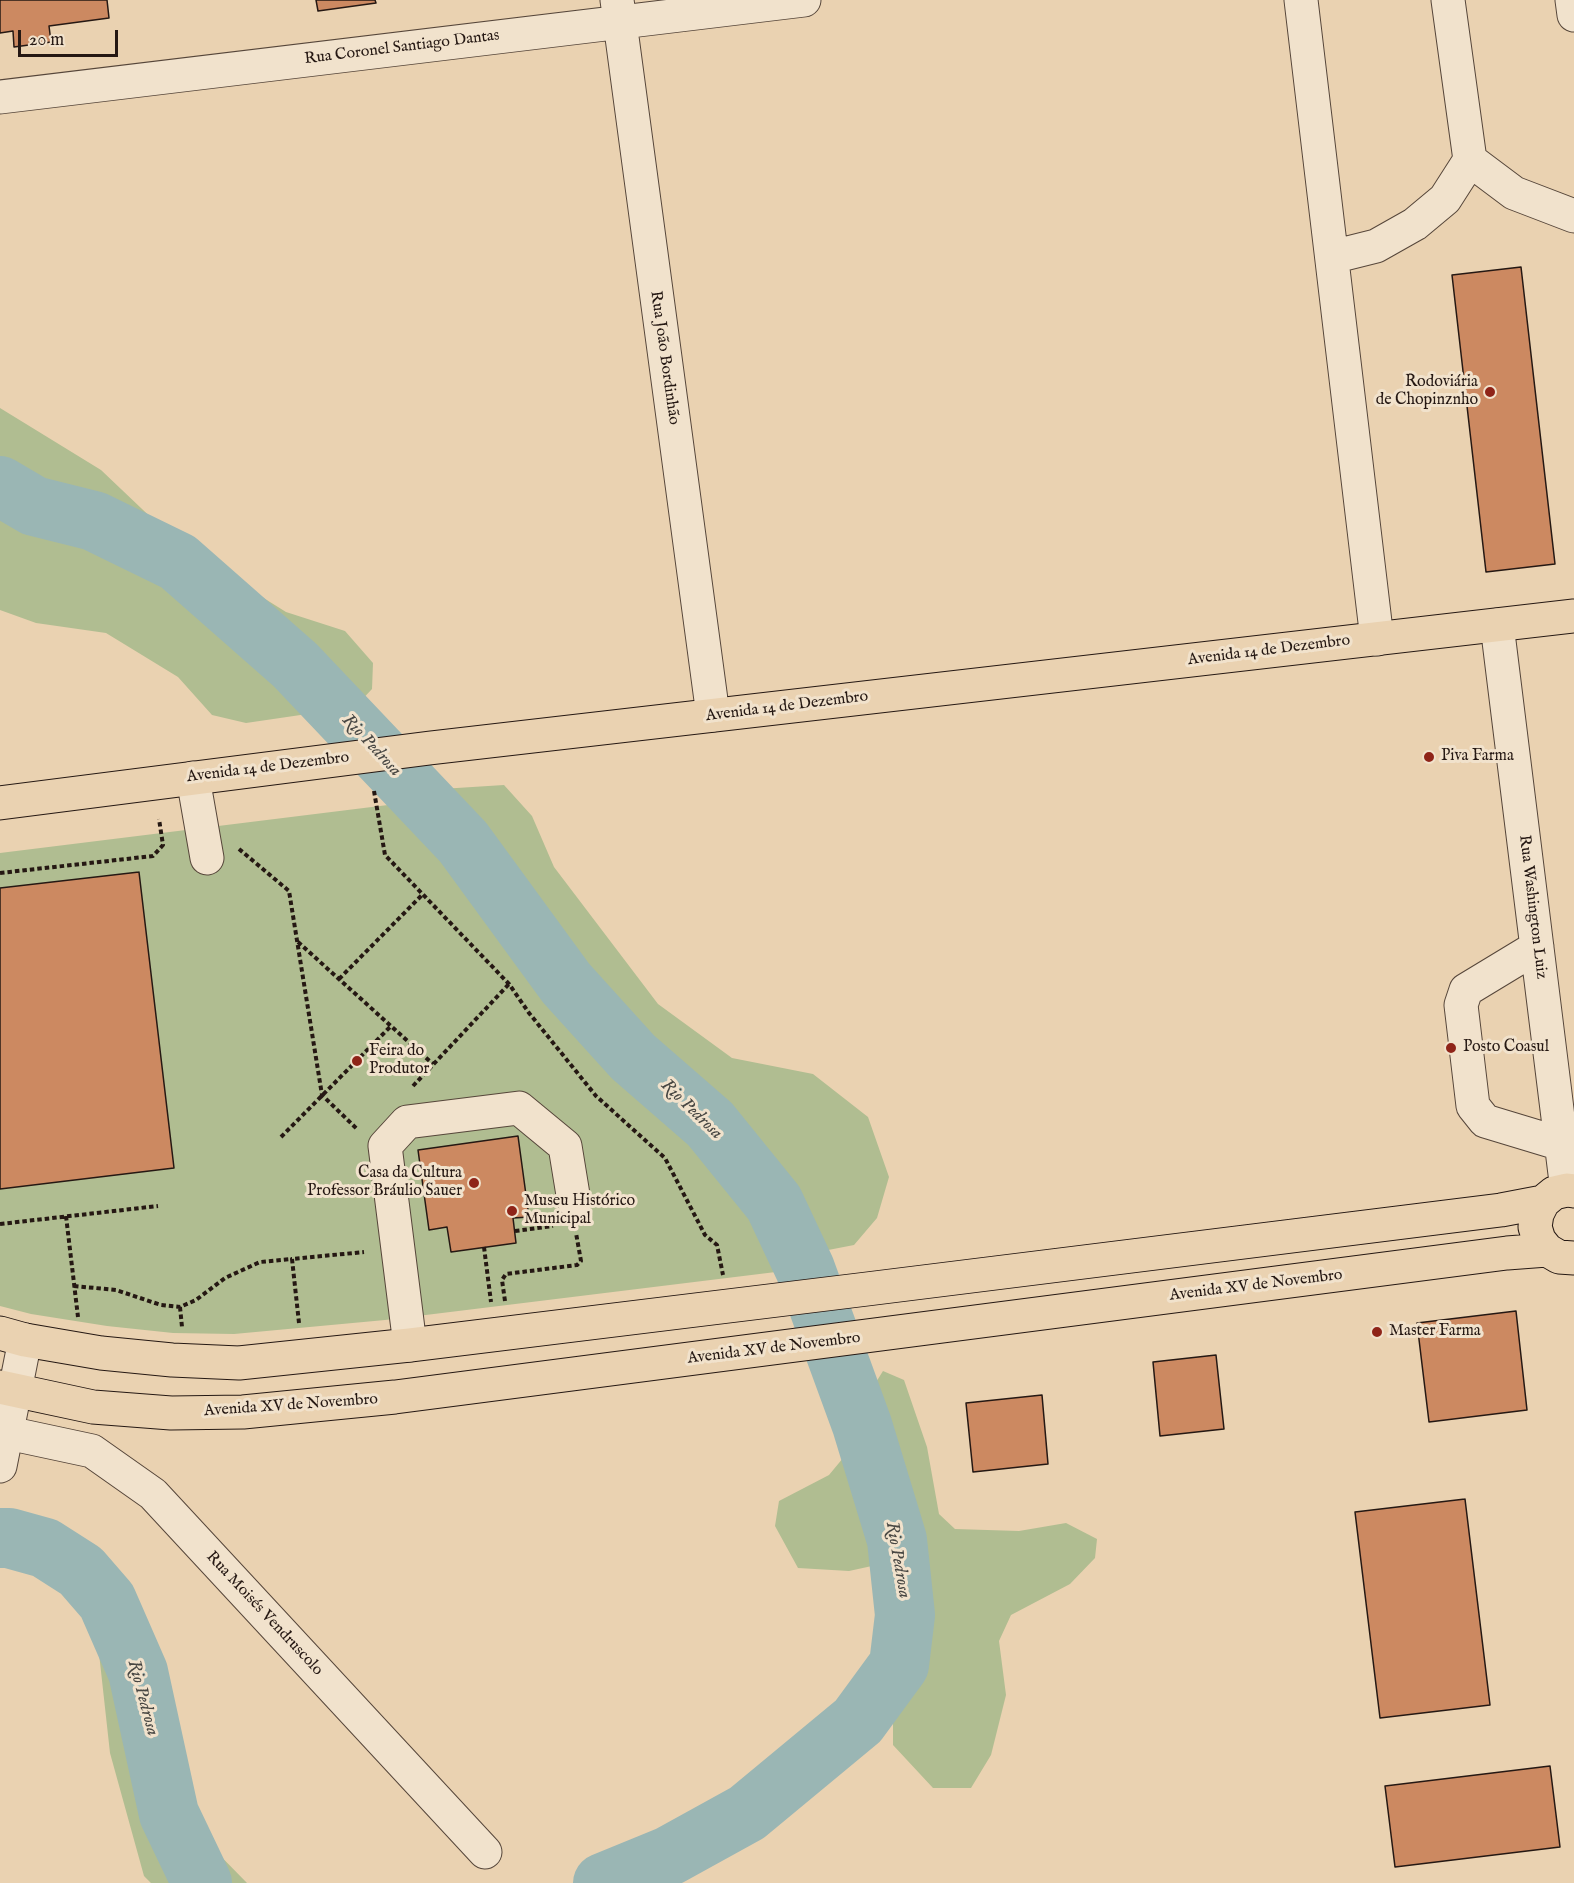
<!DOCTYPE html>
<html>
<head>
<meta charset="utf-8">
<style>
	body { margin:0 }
	#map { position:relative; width:1574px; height:1883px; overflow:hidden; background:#ead2b1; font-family:"IM FELL English",serif }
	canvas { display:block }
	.scale { position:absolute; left:18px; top:30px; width:100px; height:27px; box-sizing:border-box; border:3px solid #251813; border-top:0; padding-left:8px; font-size:18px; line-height:21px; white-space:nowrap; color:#251813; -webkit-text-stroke:4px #f1e2cc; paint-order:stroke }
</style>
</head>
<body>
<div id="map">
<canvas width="1574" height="1883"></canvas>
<div class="scale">20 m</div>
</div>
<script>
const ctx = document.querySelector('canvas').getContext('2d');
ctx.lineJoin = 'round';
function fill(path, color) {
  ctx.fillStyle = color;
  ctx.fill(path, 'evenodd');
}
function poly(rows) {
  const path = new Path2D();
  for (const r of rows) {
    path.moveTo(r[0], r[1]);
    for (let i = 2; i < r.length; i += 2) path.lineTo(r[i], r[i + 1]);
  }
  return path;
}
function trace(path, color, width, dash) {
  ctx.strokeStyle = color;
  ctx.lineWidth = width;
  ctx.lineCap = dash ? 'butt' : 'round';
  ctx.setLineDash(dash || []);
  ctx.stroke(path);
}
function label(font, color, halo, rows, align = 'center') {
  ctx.font = font + ' "IM FELL English",serif';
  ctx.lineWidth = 6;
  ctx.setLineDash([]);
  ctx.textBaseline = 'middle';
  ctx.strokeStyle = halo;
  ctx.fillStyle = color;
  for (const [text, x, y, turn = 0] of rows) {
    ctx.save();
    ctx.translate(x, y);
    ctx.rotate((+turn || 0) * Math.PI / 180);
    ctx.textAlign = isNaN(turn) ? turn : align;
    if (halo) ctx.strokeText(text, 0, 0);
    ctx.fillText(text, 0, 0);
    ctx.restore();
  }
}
fill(poly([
	[0,408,101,470,182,547,286,612,345,631,373,663,372,689,355,707,246,723,212,715,178,677,106,633,36,623,0,610],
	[504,785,532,816,554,867,658,1004,732,1058,813,1074,868,1117,889,1177,877,1218,854,1245,787,1258,792,1270,385,1320,234,1334,173,1333,107,1326,31,1314,0,1306,0,853,388,805,425,790],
	[883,1371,904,1380,927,1447,939,1514,955,1529,1019,1531,1066,1523,1097,1539,1095,1558,1070,1584,1011,1615,999,1641,1006,1695,991,1755,971,1788,933,1788,893,1745,893,1716,917,1687,931,1638,915,1578,881,1564,849,1571,798,1568,775,1526,779,1501,829,1475,853,1446,868,1395],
	[89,1559,112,1562,139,1606,179,1731,194,1829,247,1883,151,1883,144,1876,110,1753,95,1617,76,1583,80,1562]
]), '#b0bd91');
trace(poly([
	[0,486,34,506,94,521,178,562,295,665,463,842,566,983,633,1057,710,1124,774,1203,805,1269,862,1425,897,1540,905,1615,899,1665,858,1721,747,1813,669,1856,603,1883],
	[0,1538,9,1538,45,1548,81,1571,107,1601,138,1672,169,1814,202,1883]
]), '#9ab6b4', 60);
const building = poly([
	[0,0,107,0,109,18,49,26,51,42,14,47,13,31,0,33,0,0],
	[316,0,375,0,376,3,318,11,316,0],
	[1521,267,1555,564,1486,572,1452,275,1521,267],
	[139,872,174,1168,0,1189,0,888,139,872],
	[518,1136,529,1217,513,1218,516,1243,451,1252,447,1227,429,1230,418,1150,518,1136],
	[1516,1311,1527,1410,1429,1422,1417,1323,1516,1311],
	[1216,1355,1224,1429,1160,1436,1153,1362,1216,1355],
	[1042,1395,1048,1464,973,1472,966,1403,1042,1395],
	[1465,1499,1490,1705,1380,1718,1355,1512,1465,1499],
	[1550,1766,1560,1847,1395,1867,1385,1786,1550,1766]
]);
fill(building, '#cc8961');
trace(building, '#251813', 1.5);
const minor = poly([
	[617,0,713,715],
	[1301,0,1377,639],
	[1572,0,1574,15],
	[0,97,804,0],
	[1470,160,1514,193,1574,216],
	[1332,257,1376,246,1415,224,1445,199,1470,160,1448,0],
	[1497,625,1567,1190],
	[193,778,207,858],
	[1537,947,1466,990,1461,1005,1473,1106,1485,1121,1561,1144],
	[410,1345,385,1146,407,1122,519,1108,565,1146,574,1201],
	[8,1433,92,1451,153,1494,485,1852],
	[0,1466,25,1340]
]);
const major = poly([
	[0,803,430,748,1574,616],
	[1574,1191,1567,1190,1554,1193,1543,1202,1537,1214,1535,1227,1539,1240,1547,1250,1559,1257,1574,1258],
	[0,1333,25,1340,101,1353,172,1360,239,1363,410,1345,867,1289,1501,1210,1543,1202],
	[0,1387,93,1407,171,1413,243,1412,395,1397,1507,1253,1547,1250]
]);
trace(minor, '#56463a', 35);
trace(major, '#251813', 35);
trace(poly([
	[374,791,385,855,509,984,529,1013,596,1096,665,1158,705,1235,717,1245,723,1275],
	[239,849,289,891,322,1095,358,1130],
	[0,873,153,856,163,845,159,819],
	[298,942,433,1064],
	[339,979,423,894],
	[413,1086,509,984],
	[281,1137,391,1026],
	[66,1216,78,1317],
	[0,1224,158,1206],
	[515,1231,553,1226],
	[484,1247,491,1302],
	[74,1286,116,1290,161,1305,180,1307,196,1300,225,1278,260,1262,292,1259],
	[505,1301,502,1280,506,1274,577,1265,581,1261,576,1233],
	[180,1307,182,1327],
	[299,1323,292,1259,364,1252]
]), '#251813', 4, [4.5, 3]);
trace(minor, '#f1e2cc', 33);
trace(major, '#ead2b1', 33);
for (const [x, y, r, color] of [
	[1490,392,6,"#8f2418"],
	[1429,757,6,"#8f2418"],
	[1451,1048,6,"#8f2418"],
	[357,1061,6,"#8f2418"],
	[474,1183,6,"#8f2418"],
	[512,1211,6,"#8f2418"],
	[1377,1332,6,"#8f2418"]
]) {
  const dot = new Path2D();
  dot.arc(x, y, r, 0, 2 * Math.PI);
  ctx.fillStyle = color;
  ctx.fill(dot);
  trace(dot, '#f1e2cc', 2);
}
label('16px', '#251813', '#f1e2cc', [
	["Rua Coronel Santiago Dantas",402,48,-7],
	["Rua João Bordinhão",664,358,82],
	["Avenida 14 de Dezembro",1269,651,-7],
	["Avenida 14 de Dezembro",787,707,-7],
	["Avenida 14 de Dezembro",268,768,-7],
	["Rua Washington Luiz",1532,907,83],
	["Avenida XV de Novembro",1256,1286,-7],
	["Avenida XV de Novembro",774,1349,-7],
	["Avenida XV de Novembro",291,1406,-4],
	["Rua Moisés Vendruscolo",264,1614,47]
]);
label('16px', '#251813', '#f1e2cc', [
	["Rodoviária",1478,383,"right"],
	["de Chopinznho",1478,401,"right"],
	["Piva Farma",1441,757],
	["Posto Coasul",1463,1048],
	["Feira do",369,1052],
	["Produtor",369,1070],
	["Casa da Cultura",462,1174,"right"],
	["Professor Bráulio Sauer",462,1192,"right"],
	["Museu Histórico",524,1202],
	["Municipal",524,1220],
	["Master Farma",1389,1332]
], 'left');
label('italic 18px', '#484743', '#f1e2cc', [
	["Rio Pedrosa",371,746,47],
	["Rio Pedrosa",691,1110,44],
	["Rio Pedrosa",897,1560,80],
	["Rio Pedrosa",142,1698,75]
]);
</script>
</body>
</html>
